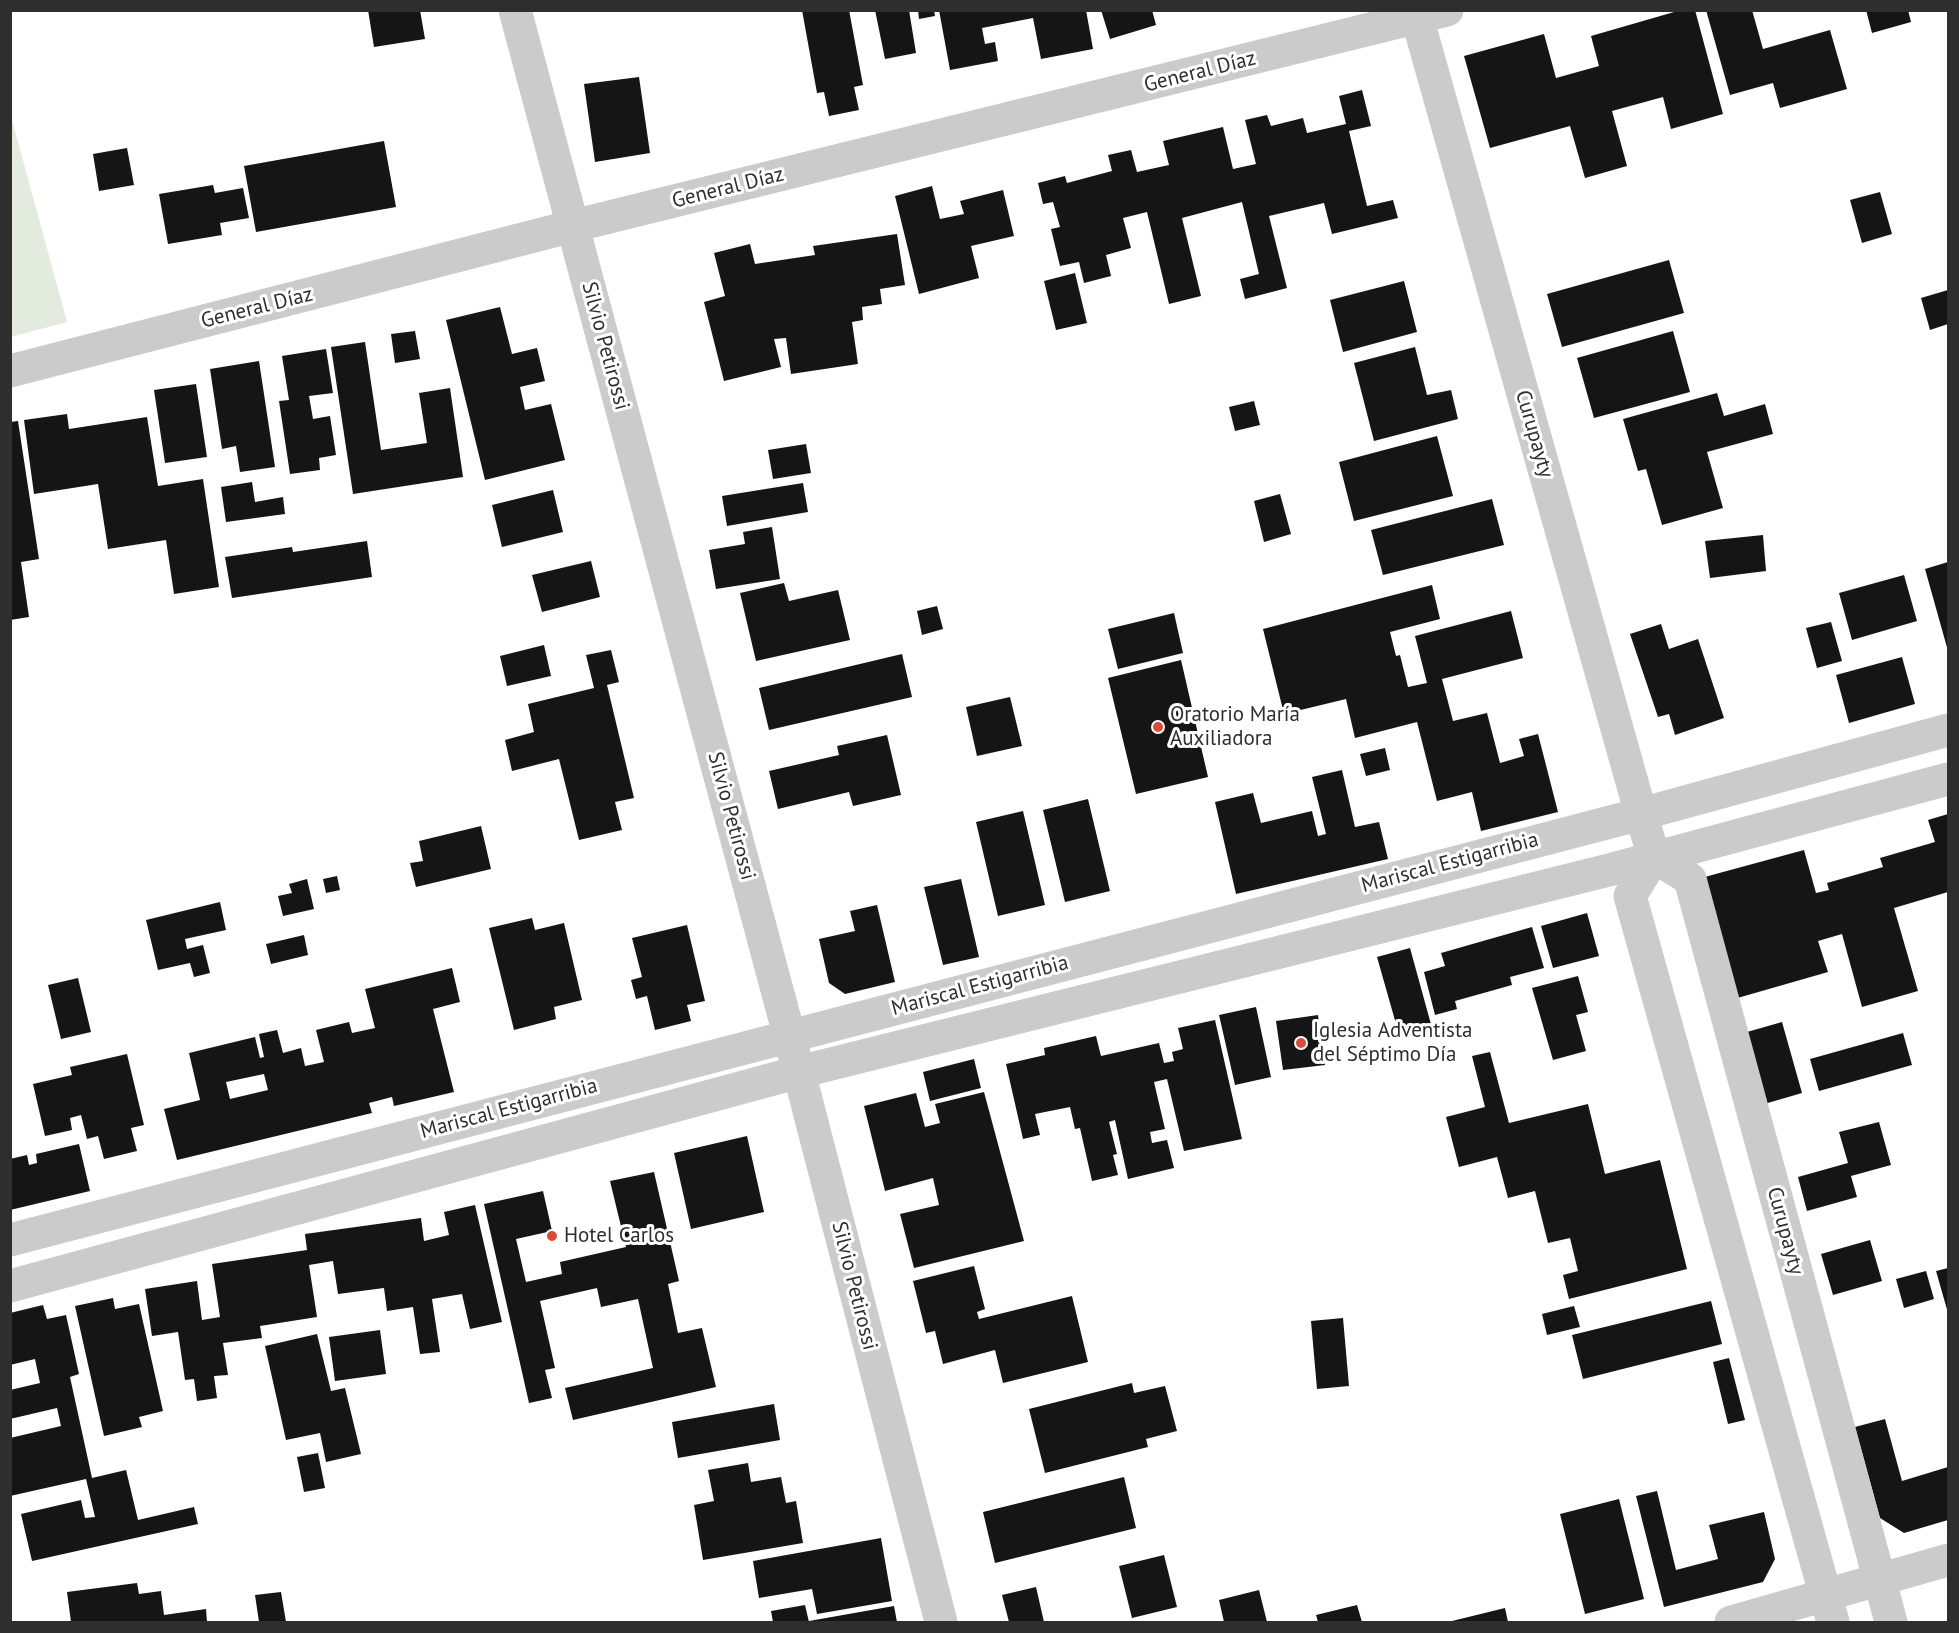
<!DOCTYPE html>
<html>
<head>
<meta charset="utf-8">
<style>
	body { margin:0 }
	#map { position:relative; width:1959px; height:1633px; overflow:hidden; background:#fff; font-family:"PT Sans",sans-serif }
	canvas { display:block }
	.frame { position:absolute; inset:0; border:12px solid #2e2e2e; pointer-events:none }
</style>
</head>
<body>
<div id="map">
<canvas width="1959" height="1633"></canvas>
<div class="frame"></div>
</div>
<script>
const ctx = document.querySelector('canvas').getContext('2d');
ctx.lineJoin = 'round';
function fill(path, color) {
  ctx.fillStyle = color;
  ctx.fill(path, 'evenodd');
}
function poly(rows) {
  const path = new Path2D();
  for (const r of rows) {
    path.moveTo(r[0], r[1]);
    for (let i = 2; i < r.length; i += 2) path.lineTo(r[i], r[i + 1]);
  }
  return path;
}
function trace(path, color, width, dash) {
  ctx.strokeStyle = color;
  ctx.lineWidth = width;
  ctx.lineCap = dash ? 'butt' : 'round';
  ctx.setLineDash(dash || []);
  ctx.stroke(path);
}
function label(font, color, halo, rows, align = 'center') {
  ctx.font = font + ' "PT Sans",sans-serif';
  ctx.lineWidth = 6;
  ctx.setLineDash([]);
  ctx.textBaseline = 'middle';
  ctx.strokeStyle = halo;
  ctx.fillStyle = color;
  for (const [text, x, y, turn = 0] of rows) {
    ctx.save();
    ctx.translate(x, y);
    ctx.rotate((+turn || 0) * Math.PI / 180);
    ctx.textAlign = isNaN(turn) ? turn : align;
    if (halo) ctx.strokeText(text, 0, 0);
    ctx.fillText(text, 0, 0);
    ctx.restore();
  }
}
fill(poly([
	[10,113,67,322,11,337,10,337]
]), '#e2ebdd');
fill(poly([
	[368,10,420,10,425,39,374,47],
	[802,10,849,10,863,85,854,87,859,110,829,116,824,92,817,93],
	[875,10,909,10,916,53,885,59],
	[918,10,934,10,935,16,919,19],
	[939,10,1086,10,1093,49,1041,59,1033,18,982,28,985,44,995,42,998,61,950,70],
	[1101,10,1152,10,1156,25,1110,39],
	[1681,10,1695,10,1723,114,1671,129,1663,97,1612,111,1627,166,1585,178,1570,126,1490,148,1464,56,1544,34,1556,78,1599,66,1591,36],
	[1706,10,1752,10,1763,49,1830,30,1847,89,1780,108,1773,83,1730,95],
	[1866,10,1908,10,1911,22,1872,33],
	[639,77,650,153,595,162,584,84],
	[1362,90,1371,126,1349,131,1367,206,1393,200,1398,218,1332,234,1324,203,1269,216,1287,288,1245,299,1240,279,1259,274,1242,202,1182,218,1201,296,1169,304,1147,212,1123,218,1131,248,1106,255,1111,276,1084,283,1079,262,1060,266,1051,229,1060,227,1053,202,1043,204,1038,183,1065,176,1067,183,1112,171,1108,155,1131,150,1137,172,1169,165,1163,141,1223,127,1233,169,1256,164,1245,120,1267,115,1271,126,1303,118,1307,133,1346,124,1339,96],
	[384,141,396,207,256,232,244,166],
	[127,148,134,185,99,191,93,154],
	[213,185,215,193,243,188,249,218,220,223,222,235,168,244,159,194],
	[932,186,940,219,964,214,960,201,1003,190,1014,236,971,246,979,278,919,294,895,196],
	[1880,192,1892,234,1862,243,1850,200],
	[897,234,905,285,880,289,882,304,862,307,863,320,852,322,858,364,791,374,786,338,774,339,781,367,724,381,704,302,725,296,714,253,750,244,755,264,815,255,813,246],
	[1669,260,1684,313,1562,347,1547,294],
	[1075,273,1087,323,1056,330,1044,281],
	[1404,281,1417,332,1343,352,1330,300],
	[1948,290,1948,324,1930,330,1921,298],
	[500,307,512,354,537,348,545,381,520,387,525,410,551,404,565,460,485,480,446,320],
	[415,331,420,359,395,363,391,334],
	[1673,331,1690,392,1594,418,1577,358],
	[365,342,381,450,427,443,419,393,450,388,463,477,353,494,331,347],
	[1415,347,1427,395,1451,390,1458,419,1374,441,1354,363],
	[326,349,333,393,309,396,313,419,330,416,336,455,319,458,320,470,290,474,279,401,289,400,282,356],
	[259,361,275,467,240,472,236,446,222,449,210,369],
	[196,384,207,457,165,463,154,390],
	[1717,393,1724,416,1765,404,1773,434,1707,452,1723,508,1662,525,1646,469,1638,471,1623,419],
	[1254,401,1260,425,1235,431,1229,407],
	[67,414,69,429,147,417,158,486,203,479,219,587,174,594,166,540,108,549,98,484,34,494,24,420],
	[18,421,39,559,21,562,29,617,10,620,10,422],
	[1437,436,1453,496,1354,521,1339,462],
	[806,444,811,473,773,479,768,450],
	[252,482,255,502,283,497,285,514,226,522,221,487],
	[803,483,808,512,727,526,722,496],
	[553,490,563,532,502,547,492,505],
	[1280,494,1291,534,1264,542,1254,501],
	[1492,499,1504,545,1383,575,1371,530],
	[772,527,780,579,716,589,709,550,745,544,743,532],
	[1763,535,1766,571,1710,578,1705,541],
	[367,541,372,577,232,598,225,557,292,547,293,552],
	[591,561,600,597,542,612,532,575],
	[1948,562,1948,651,1925,569],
	[1904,575,1917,621,1852,640,1839,593],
	[784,583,789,601,838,590,850,640,756,661,740,593],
	[1432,585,1440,619,1390,632,1396,656,1400,655,1408,687,1427,683,1415,636,1511,611,1523,658,1442,679,1453,721,1487,713,1500,763,1524,756,1519,739,1538,734,1558,812,1481,831,1472,792,1437,801,1417,722,1355,738,1346,699,1284,714,1263,629],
	[937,606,943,629,922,635,917,611],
	[1174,613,1183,653,1118,669,1108,629],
	[1831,622,1842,661,1817,668,1806,628],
	[1661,624,1669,649,1698,639,1724,718,1675,735,1669,714,1658,717,1630,634],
	[544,645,551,676,507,686,500,656],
	[611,650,619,682,607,685,634,798,615,802,622,830,579,840,559,759,512,771,505,740,534,732,528,704,594,688,586,655],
	[902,654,912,697,769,730,759,688],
	[1902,657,1915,704,1849,723,1836,675],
	[1181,660,1208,777,1136,794,1108,678],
	[1010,697,1022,746,977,756,966,707],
	[887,735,901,795,853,806,849,792,778,809,769,771,839,755,837,746],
	[1385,748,1390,770,1366,776,1360,754],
	[1342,770,1355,827,1379,822,1388,859,1236,894,1215,802,1253,793,1261,823,1312,811,1318,836,1326,834,1312,777],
	[1088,799,1110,891,1065,902,1043,810],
	[1023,811,1045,905,998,916,976,822],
	[1948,814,1948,892,1894,908,1918,991,1862,1007,1842,934,1818,941,1828,972,1734,999,1701,878,1804,850,1816,893,1829,890,1827,883,1883,867,1880,858,1935,842,1928,820],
	[481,826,491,869,416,887,410,863,423,861,419,841],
	[337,876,340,890,326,893,323,879],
	[307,879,314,909,283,916,278,896,292,893,289,884],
	[961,879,979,957,943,965,924,887],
	[220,902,226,930,185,939,187,949,203,945,210,973,194,977,190,963,158,970,146,920],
	[877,905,895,982,845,994,829,983,819,939,855,931,850,911],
	[1587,913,1599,956,1553,968,1541,926],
	[532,918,535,930,564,923,582,1000,554,1007,556,1019,514,1030,489,928],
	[687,925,705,1001,687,1005,691,1021,655,1030,647,996,636,999,631,980,642,977,632,938],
	[1532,927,1544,968,1510,977,1512,985,1455,1001,1457,1009,1435,1015,1424,972,1445,966,1441,953],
	[304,935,308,955,271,964,266,944],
	[1410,948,1432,1028,1400,1038,1377,957],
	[452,968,460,1002,433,1009,454,1092,394,1106,392,1097,369,1103,372,1113,177,1160,164,1109,200,1100,189,1053,255,1037,260,1058,264,1057,259,1034,277,1030,283,1053,301,1048,305,1066,324,1062,316,1030,349,1022,352,1033,375,1028,365,989],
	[264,1074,268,1090,230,1099,226,1082],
	[1578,976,1588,1012,1576,1015,1586,1051,1553,1060,1532,988],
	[78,978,91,1032,61,1039,48,985],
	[1256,1007,1271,1077,1235,1085,1219,1015],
	[1318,1015,1325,1065,1283,1070,1276,1021],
	[1215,1020,1242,1139,1184,1151,1167,1079,1154,1082,1165,1129,1150,1132,1152,1143,1167,1140,1174,1168,1128,1179,1115,1120,1109,1122,1117,1154,1113,1155,1118,1175,1092,1181,1080,1128,1075,1129,1070,1107,1035,1114,1040,1135,1023,1139,1006,1064,1045,1055,1044,1048,1096,1036,1101,1056,1159,1043,1164,1063,1174,1061,1172,1052,1183,1049,1178,1028],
	[1782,1022,1802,1093,1754,1107,1733,1036],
	[1903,1033,1912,1065,1819,1091,1810,1059],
	[1490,1052,1509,1123,1588,1104,1605,1174,1660,1160,1687,1269,1569,1299,1563,1275,1578,1271,1570,1238,1548,1243,1535,1191,1508,1198,1497,1157,1459,1167,1446,1117,1485,1107,1472,1056],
	[127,1054,144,1125,131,1128,137,1151,104,1159,98,1136,87,1139,81,1115,70,1118,72,1130,45,1136,33,1084,72,1075,70,1067],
	[974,1059,981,1088,930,1101,923,1072],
	[984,1092,1024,1241,914,1268,900,1214,939,1205,933,1178,885,1191,864,1106,916,1093,925,1127,940,1123,935,1104],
	[1879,1122,1891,1165,1851,1176,1857,1197,1807,1211,1798,1177,1848,1163,1839,1132],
	[747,1136,764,1212,691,1229,674,1153],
	[79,1144,90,1191,10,1210,10,1159,27,1155,29,1165,37,1163,36,1154],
	[654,1172,679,1281,668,1284,678,1333,702,1328,716,1387,573,1420,565,1388,653,1368,638,1299,601,1307,597,1288,540,1301,555,1368,545,1370,552,1398,529,1403,484,1204,543,1191,552,1231,516,1239,526,1282,562,1274,560,1262,626,1247,610,1181],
	[475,1205,502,1322,470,1329,462,1294,432,1299,440,1352,420,1354,413,1307,387,1311,384,1288,338,1294,333,1261,309,1265,317,1317,260,1326,262,1338,223,1343,228,1375,214,1376,217,1398,197,1401,194,1379,185,1380,178,1332,152,1336,145,1289,197,1281,202,1320,220,1317,212,1264,307,1250,305,1234,421,1218,424,1241,449,1235,444,1212],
	[1870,1240,1882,1281,1833,1295,1821,1254],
	[974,1266,985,1309,977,1312,979,1319,1072,1296,1088,1362,1003,1383,995,1350,943,1364,935,1331,926,1333,913,1281],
	[1948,1268,1948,1313,1936,1271],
	[1926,1271,1934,1299,1904,1308,1896,1279],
	[113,1298,115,1309,139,1304,163,1411,139,1417,142,1427,104,1436,75,1306],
	[1711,1301,1722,1344,1583,1379,1572,1335],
	[43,1305,47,1319,66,1315,79,1374,70,1377,92,1478,126,1470,138,1520,194,1507,198,1524,32,1561,21,1514,81,1500,85,1518,95,1517,86,1479,10,1496,10,1438,61,1426,57,1408,10,1419,10,1390,40,1383,35,1359,10,1365,10,1313],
	[1574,1306,1580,1327,1547,1335,1542,1314],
	[1343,1318,1349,1386,1317,1389,1311,1321],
	[380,1330,386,1374,335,1381,329,1337],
	[317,1334,331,1391,345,1388,361,1454,326,1462,320,1433,286,1440,265,1346],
	[1729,1358,1745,1420,1728,1424,1713,1362],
	[1132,1383,1134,1393,1165,1386,1177,1431,1146,1439,1148,1447,1045,1473,1029,1409],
	[774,1404,780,1440,678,1458,672,1422],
	[1885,1419,1902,1481,1948,1467,1948,1520,1904,1533,1880,1518,1855,1427],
	[318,1453,325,1488,304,1492,297,1457],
	[748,1463,751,1482,781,1477,786,1503,796,1501,803,1543,703,1560,694,1505,714,1501,708,1470],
	[1124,1477,1136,1528,995,1563,983,1512],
	[1657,1491,1676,1570,1718,1559,1709,1525,1764,1512,1775,1559,1763,1582,1664,1607,1636,1496],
	[1619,1499,1644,1599,1585,1614,1560,1514],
	[881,1538,892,1601,817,1614,812,1589,759,1598,753,1561],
	[1164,1555,1177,1607,1132,1618,1119,1566],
	[137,1583,139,1594,161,1591,164,1615,206,1609,207,1622,71,1622,67,1592],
	[1036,1587,1044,1622,1009,1622,1002,1595],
	[1259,1590,1267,1622,1224,1622,1219,1600],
	[281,1592,286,1622,259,1622,255,1595],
	[805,1605,809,1622,773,1622,771,1611],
	[1357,1605,1362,1622,1318,1622,1316,1615],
	[894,1606,897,1622,809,1622,809,1621],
	[1505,1608,1508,1622,1448,1622]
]), '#151515');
trace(poly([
	[515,10,799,1072,941,1622],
	[1415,10,1641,814,1654,857,1690,879,1891,1622],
	[10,371,573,226,1447,10],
	[1654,857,1630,896,1833,1622],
	[10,1240,1641,814,1948,730],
	[10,1286,799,1072,1609,870,1948,779],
	[1731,1622,1948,1560]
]), '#cbcbcb', 33);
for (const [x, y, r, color] of [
	[1158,727,6,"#db4b3a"],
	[1301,1043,6,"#db4b3a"],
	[552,1236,6,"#db4b3a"]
]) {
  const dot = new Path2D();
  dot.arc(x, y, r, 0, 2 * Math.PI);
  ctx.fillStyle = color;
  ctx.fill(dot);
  trace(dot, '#fff', 2);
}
label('21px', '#2e2e2e', '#fff', [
	["General Díaz",1200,72,-14],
	["General Díaz",728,188,-14],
	["General Díaz",257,308,-14],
	["Silvio Petirossi",605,346,75],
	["Curupayty",1534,434,74],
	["Silvio Petirossi",731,816,75],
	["Mariscal Estigarribia",1450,863,-15],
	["Mariscal Estigarribia",980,986,-15],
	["Mariscal Estigarribia",509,1109,-15],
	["Curupayty",1785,1231,75],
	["Silvio Petirossi",854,1286,76]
]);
label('21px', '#2e2e2e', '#fff', [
	["Oratorio María",1170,715],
	["Auxiliadora",1170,739],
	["Iglesia Adventista",1313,1031],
	["del Séptimo Día",1313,1055],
	["Hotel Carlos",564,1236]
], 'left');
</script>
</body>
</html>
